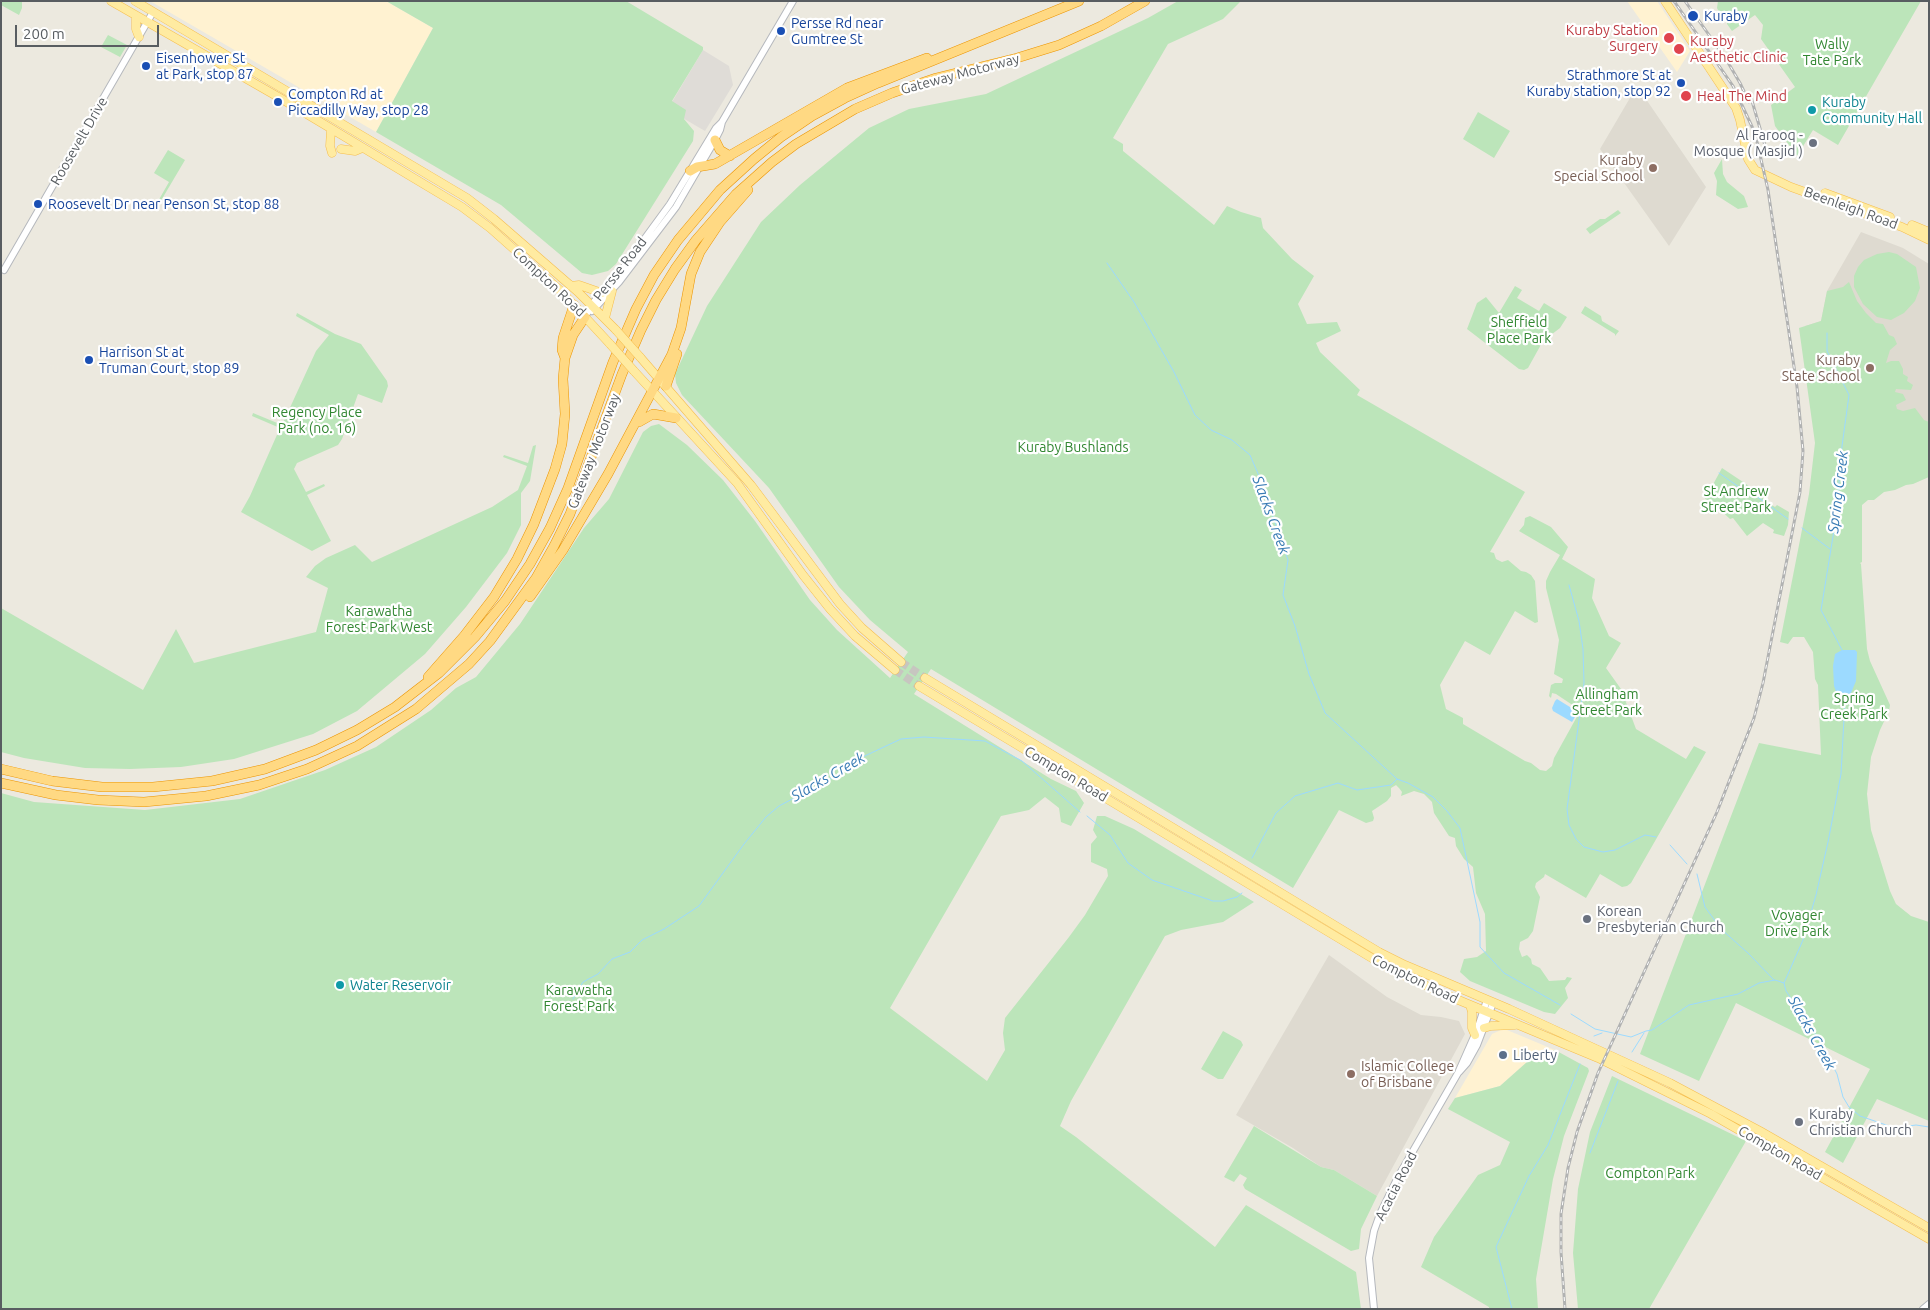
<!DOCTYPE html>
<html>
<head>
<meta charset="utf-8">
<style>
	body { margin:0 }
	#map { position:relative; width:1930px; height:1310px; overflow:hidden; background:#ece9df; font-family:Ubuntu,sans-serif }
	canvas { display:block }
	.frame { position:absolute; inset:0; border:2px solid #585d61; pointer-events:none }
	.scale { position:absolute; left:15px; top:25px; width:144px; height:22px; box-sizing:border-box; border:2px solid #585d61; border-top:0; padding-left:6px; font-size:15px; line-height:18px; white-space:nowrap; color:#585d61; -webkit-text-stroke:4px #fff; paint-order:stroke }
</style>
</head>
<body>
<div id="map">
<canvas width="1930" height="1310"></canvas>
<div class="frame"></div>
<div class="scale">200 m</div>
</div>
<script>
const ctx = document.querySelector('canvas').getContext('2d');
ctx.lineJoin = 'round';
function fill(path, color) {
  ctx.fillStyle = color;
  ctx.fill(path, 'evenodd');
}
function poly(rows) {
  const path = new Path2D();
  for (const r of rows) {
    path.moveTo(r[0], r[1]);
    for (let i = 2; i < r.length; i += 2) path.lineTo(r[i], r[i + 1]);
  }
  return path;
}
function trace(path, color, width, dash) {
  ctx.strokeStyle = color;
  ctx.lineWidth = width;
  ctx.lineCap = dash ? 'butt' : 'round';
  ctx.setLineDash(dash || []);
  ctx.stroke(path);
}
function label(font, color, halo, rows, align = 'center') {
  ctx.font = font + ' Ubuntu,sans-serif';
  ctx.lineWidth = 4.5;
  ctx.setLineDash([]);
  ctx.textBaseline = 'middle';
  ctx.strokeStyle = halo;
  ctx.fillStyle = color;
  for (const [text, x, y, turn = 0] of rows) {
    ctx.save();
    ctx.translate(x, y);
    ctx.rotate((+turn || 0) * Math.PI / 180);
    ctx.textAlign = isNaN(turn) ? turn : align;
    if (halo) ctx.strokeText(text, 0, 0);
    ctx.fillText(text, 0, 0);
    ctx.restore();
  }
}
fill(poly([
	[150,1,386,1,433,28,376,132],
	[1627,1,1657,1,1690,51,1677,72],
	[1501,1030,1507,1030,1555,1050,1527,1062,1500,1086,1455,1098,1492,1034]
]), '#fff2d1');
fill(poly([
	[703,50,729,66,733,85,705,131,681,117,672,102]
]), '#dfdcd7');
fill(poly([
	[1637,86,1706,187,1669,246,1600,149],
	[1861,232,1903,248,1929,264,1929,423,1890,410,1805,326,1821,321,1827,291],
	[1329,955,1387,997,1421,1015,1441,1017,1459,1021,1465,1034,1377,1196,1334,1170,1321,1167,1293,1148,1236,1115]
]), '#dedad0');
fill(poly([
	[1,1,22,1,22,8,19,15,1,5],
	[386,1,626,1,703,47,703,50,672,101,686,110,684,119,694,131,693,141,616,264,608,271,592,275,582,273,501,205,376,132,433,28],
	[1178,1,1241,1,1223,19,1168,44,1113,138,1123,144,1123,151,1214,225,1227,206,1241,212,1261,218,1263,228,1292,259,1314,276,1298,304,1307,324,1337,322,1341,331,1316,343,1320,352,1360,390,1357,395,1525,492,1490,552,1494,553,1496,559,1502,562,1508,560,1521,571,1526,572,1531,575,1535,581,1538,622,1535,623,1515,611,1490,655,1465,641,1440,685,1446,709,1463,718,1463,724,1525,761,1531,763,1540,770,1546,771,1552,766,1554,758,1579,713,1579,711,1571,704,1556,694,1552,693,1551,698,1549,696,1551,685,1555,683,1562,683,1563,679,1554,674,1559,640,1546,588,1546,581,1550,572,1560,555,1519,531,1524,525,1525,518,1530,516,1551,527,1568,547,1562,559,1595,579,1592,598,1609,636,1621,643,1606,668,1621,689,1636,729,1686,759,1694,746,1706,752,1631,883,1627,886,1622,887,1600,874,1586,898,1545,874,1544,877,1536,883,1535,887,1540,897,1533,931,1528,938,1520,942,1519,949,1522,957,1527,955,1531,959,1532,964,1540,968,1549,981,1565,980,1567,977,1572,978,1565,988,1568,998,1555,1014,1544,1012,1470,981,1460,972,1464,959,1477,957,1486,951,1485,914,1476,893,1473,867,1464,859,1456,846,1455,838,1449,836,1434,813,1432,802,1424,794,1414,791,1401,796,1402,792,1399,788,1396,785,1391,788,1391,796,1387,801,1372,811,1374,818,1373,821,1366,823,1339,810,1293,888,931,669,914,694,1051,779,1076,791,1084,803,1071,826,1061,822,1059,808,1045,797,1029,810,1001,816,890,1008,987,1081,1005,1050,1003,1033,1005,1018,1069,937,1085,915,1108,876,1107,869,1091,862,1091,844,1097,837,1093,830,1097,816,1105,816,1134,829,1254,902,1223,922,1181,930,1165,936,1071,1101,1060,1126,1076,1137,1215,1247,1246,1205,1356,1272,1361,1309,1,1309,1,793,34,802,145,810,240,799,325,770,376,747,431,710,456,688,476,677,520,624,584,528,609,499,643,432,651,426,659,424,687,445,723,480,755,521,810,600,837,630,890,678,908,652,870,620,839,587,769,488,682,395,676,383,675,374,707,306,761,222,800,185,869,128,909,109,986,94,1148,18],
	[1718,1,1921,1,1838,145,1813,130,1797,156,1775,126,1771,105,1795,87,1761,39,1763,25,1755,15,1732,31,1727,24,1727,18,1723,12,1719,12,1717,8],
	[108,35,127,45,120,57,101,47],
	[1478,112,1510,131,1494,158,1463,139],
	[168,150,185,160,159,204,157,203,169,182,154,173],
	[1722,159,1723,174,1727,182,1744,196,1748,207,1738,209,1716,195,1717,181,1714,173],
	[1618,210,1621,213,1590,234,1586,229,1600,219,1605,219],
	[1889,252,1897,254,1916,267,1920,288,1915,301,1904,313,1891,320,1877,317,1863,304,1854,287,1854,276,1858,267,1864,260,1877,254],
	[1849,282,1857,301,1866,313,1876,323,1883,324,1889,335,1894,337,1897,344,1890,350,1886,363,1891,361,1899,361,1903,369,1903,374,1908,377,1907,381,1913,385,1911,390,1896,389,1895,392,1903,394,1906,400,1896,405,1897,409,1903,411,1915,408,1924,420,1929,422,1929,477,1913,484,1906,485,1895,490,1884,492,1874,500,1868,500,1862,505,1862,562,1860,563,1861,564,1867,649,1870,661,1890,705,1889,711,1880,730,1871,757,1867,794,1871,830,1890,891,1896,904,1911,916,1929,922,1929,1121,1877,1099,1843,1163,1825,1152,1870,1069,1736,1003,1699,1081,1640,1054,1759,743,1821,755,1818,685,1815,679,1813,652,1804,637,1793,637,1788,644,1780,642,1809,494,1815,443,1799,328,1821,321,1827,291,1843,287],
	[1515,286,1522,290,1517,298,1539,311,1544,303,1567,317,1560,328,1543,341,1528,368,1524,370,1519,369,1467,329,1477,303,1486,297,1499,313],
	[1585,306,1601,316,1602,321,1619,331,1615,336,1615,334,1581,313],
	[297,313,335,334,361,344,387,381,388,386,382,403,358,394,342,439,338,445,297,463,294,469,306,492,324,484,325,486,307,495,331,541,312,551,241,512,250,496,280,428,252,416,253,413,282,425,316,351,329,335,296,316],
	[536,445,530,481,521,493,521,525,507,553,466,607,425,654,357,711,313,734,234,759,181,767,130,769,85,768,24,758,1,752,1,608,143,690,176,629,194,663,316,632,328,588,306,577,315,566,326,558,355,545,372,562,492,507,518,490,527,466,503,457,504,455,528,463,533,446],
	[1722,468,1764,496,1763,499,1775,507,1777,505,1789,512,1788,525,1784,536,1773,533,1774,530,1763,523,1747,536,1733,518,1730,519,1713,503,1705,499],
	[1223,1031,1241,1041,1243,1045,1223,1079,1218,1079,1201,1069],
	[1555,1050,1588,1068,1589,1071,1564,1136,1553,1179,1536,1279,1538,1309,1489,1309,1489,1307,1421,1267,1434,1237,1478,1175,1500,1165,1510,1142,1448,1109,1455,1098,1500,1086,1527,1062],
	[1612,1076,1746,1141,1649,1309,1578,1309,1573,1253,1578,1189,1590,1132],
	[1254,1126,1321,1167,1334,1170,1377,1196,1361,1229,1359,1249,1351,1251,1245,1189,1243,1185,1247,1178,1240,1174,1234,1182,1224,1177]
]), '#bce5ba');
fill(poly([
	[1842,650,1855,650,1857,652,1856,681,1851,693,1845,700,1837,694,1834,686,1833,666,1835,654],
	[1557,699,1578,712,1572,722,1553,711,1552,708,1555,701]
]), '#9cdaff');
trace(poly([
	[1107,263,1134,302,1174,372,1195,415,1211,430,1232,440,1250,455,1259,476,1288,560,1283,595,1295,626,1309,674,1325,713,1397,779],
	[1827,333,1827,351,1849,395,1842,446,1836,518,1821,610,1842,650],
	[1719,473,1746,492,1756,496,1788,519],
	[1802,528,1830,549],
	[1569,585,1579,621,1583,649,1584,683,1567,809,1569,825,1576,839,1584,847,1603,852,1615,850,1645,835,1656,837],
	[1087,816,1110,835,1128,863,1152,880,1213,901,1223,901,1237,897,1242,893],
	[1670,845,1687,864],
	[1252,858,1276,813,1295,796,1338,783,1357,790,1391,785,1397,779,1408,783,1433,797,1447,811,1460,828,1480,922,1480,947,1504,973,1560,1005],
	[1697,874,1705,907,1721,929,1749,954,1774,980],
	[1784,983,1803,940,1816,895,1828,842,1841,774,1845,700],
	[573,999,583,982,598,974,612,959,630,952,642,940,664,929,699,906,744,844,766,817,779,806,840,774,854,761,901,739,924,737,985,741,1022,761,1080,812],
	[1571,1014,1595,1029,1631,1037,1646,1031,1652,1030,1689,1005,1738,994,1759,983,1775,980,1784,983,1786,991,1820,1041,1837,1074,1843,1097,1849,1107,1860,1116,1895,1128,1916,1125,1929,1127],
	[1594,1036,1602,1033],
	[1632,1052,1644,1033],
	[1590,1153,1618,1081],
	[1512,1309,1496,1247,1529,1176,1548,1145,1580,1064]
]), '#9cdaff', 1);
trace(poly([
	[901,662,925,678],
	[895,670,919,686]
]), '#c7c6c0', 8, [8, 4]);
const minor = poly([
	[4,270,153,12],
	[592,311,619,282,676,207,715,140,720,130,722,122],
	[585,317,592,304,621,271,670,204,716,128,722,122,793,1],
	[1459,1072,1467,1063,1477,1045,1493,1003],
	[1374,1309,1369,1258,1374,1231,1380,1214,1398,1177,1458,1073,1477,1030,1487,1000],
	[1923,1309,1929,1304]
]);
const major = poly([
	[111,1,280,98,462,207,490,228,561,291,610,344],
	[135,1,467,198,494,219,578,292,616,330],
	[1665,1,1736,108,1740,120,1748,159,1755,170,1791,187,1902,227,1929,240],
	[136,16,136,29,139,37],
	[331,130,330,146,332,153],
	[341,149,355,151,362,148],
	[1825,193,1890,217],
	[1912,225,1929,232],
	[571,286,579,285,602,293],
	[605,318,612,291],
	[640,357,751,485,840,604,862,628,901,662],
	[634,371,737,483,803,575,830,609,855,636,895,670],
	[925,678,1379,952,1405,965,1509,1009,1670,1083,1760,1131,1929,1228],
	[919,686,1390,969,1444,994,1598,1058,1711,1114,1929,1239],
	[1470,1005,1472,1012,1472,1028,1475,1035],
	[1484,1028,1491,1026,1515,1025]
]);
const highway = poly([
	[715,140,720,150,730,156],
	[690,171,697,167,715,164,847,88,927,58],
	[565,358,562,350,563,338,574,305],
	[666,386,677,354],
	[639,422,653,414,676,418],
	[530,597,563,550,608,474,672,354,681,328,691,274,700,252,720,222,748,190],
	[428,677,464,636,494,597,517,559,534,524,555,469,562,444,565,414,563,379,565,358,573,335,585,317],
	[1,769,52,781,102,787,153,787,212,781,265,769,316,750,357,730,395,707,439,673,475,637,505,601,530,564,550,528,568,488,613,362,636,309,654,275,678,240,720,190,754,159,781,137,812,116,845,98,878,83,1079,1],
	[1,783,56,795,98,800,144,802,206,796,259,785,307,769,357,746,416,709,469,664,490,641,536,578,554,546,570,514,622,374,641,330,656,300,675,269,696,240,736,194,772,162,796,144,855,109,892,93,936,78,1017,58,1059,45,1101,26,1145,1]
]);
trace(minor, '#b5b8bd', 8);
trace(major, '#f6be4e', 9);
trace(highway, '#eb9400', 10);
trace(minor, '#fff', 6);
trace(major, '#ffeba1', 8);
trace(highway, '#ffd983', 9);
const rail = poly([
	[1685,1,1726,59,1740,83,1749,102],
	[1750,94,1766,149],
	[1565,1309,1561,1252,1561,1214,1568,1168,1577,1132,1598,1073,1717,812,1754,718,1763,683,1800,492,1803,451,1797,387,1768,190,1755,133,1733,86,1674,1]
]);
trace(rail, '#b1b2b2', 3);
trace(rail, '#fff', 1, [4]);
const majorBridge = poly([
	[616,330,640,357],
	[610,344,634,371]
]);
trace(majorBridge, '#f6be4e', 9, []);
trace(majorBridge, '#ffeba1', 8);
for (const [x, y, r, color] of [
	[1693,16,6,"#1a4fb4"],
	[781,31,5,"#1a4fb4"],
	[1669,38,6,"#e0444e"],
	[1679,49,6,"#e0444e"],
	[146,66,5,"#1a4fb4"],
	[1681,83,5,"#1a4fb4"],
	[1686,96,6,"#e0444e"],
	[278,102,5,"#1a4fb4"],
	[1812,110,5,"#0f9aa8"],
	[1813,143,5,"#6b7280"],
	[1653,168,5,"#8d6e63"],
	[38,204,5,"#1a4fb4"],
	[89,360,5,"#1a4fb4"],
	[1870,368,5,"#8d6e63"],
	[1587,919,5,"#6b7280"],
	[340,985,5,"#0f9aa8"],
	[1503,1055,5,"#5c6f8a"],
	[1351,1074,5,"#8d6e63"],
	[1799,1122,5,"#6b7280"]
]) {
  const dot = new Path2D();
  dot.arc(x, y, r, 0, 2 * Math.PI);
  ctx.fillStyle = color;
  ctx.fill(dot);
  trace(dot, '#fff', 2);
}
label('14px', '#164399', '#fff', [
	["Kuraby",1704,16],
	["Persse Rd near",791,23],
	["Gumtree St",791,39],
	["Eisenhower St",156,58],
	["at Park, stop 87",156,74],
	["Strathmore St at",1671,75,"right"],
	["Kuraby station, stop 92",1671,91,"right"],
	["Compton Rd at",288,94],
	["Piccadilly Way, stop 28",288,110],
	["Roosevelt Dr near Penson St, stop 88",48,204],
	["Harrison St at",99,352],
	["Truman Court, stop 89",99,368]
], 'left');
label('14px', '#be3a42', '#fff', [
	["Kuraby Station",1658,30,"right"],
	["Surgery",1658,46,"right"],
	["Kuraby",1690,41],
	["Aesthetic Clinic",1690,57],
	["Heal The Mind",1697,96]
], 'left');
label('14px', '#328732', '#fff', [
	["Wally",1832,44],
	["Tate Park",1832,60],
	["Sheffield",1519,322],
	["Place Park",1519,338],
	["Regency Place",317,412],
	["Park (no. 16)",317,428],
	["Kuraby Bushlands",1073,447],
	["St Andrew",1736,491],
	["Street Park",1736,507],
	["Karawatha",379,611],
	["Forest Park West",379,627],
	["Allingham",1607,694],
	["Street Park",1607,710],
	["Spring",1854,698],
	["Creek Park",1854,714],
	["Voyager",1797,915],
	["Drive Park",1797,931],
	["Karawatha",579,990],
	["Forest Park",579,1006],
	["Compton Park",1650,1173]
]);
label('14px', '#585d61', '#fff', [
	["Gateway Motorway",960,74,-15],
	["Roosevelt Drive",79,141,-60],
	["Beenleigh Road",1851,208,20],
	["Persse Road",620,269,-52],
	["Compton Road",549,282,43],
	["Gateway Motorway",594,451,-69],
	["Compton Road",1066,774,31],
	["Compton Road",1415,979,26],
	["Compton Road",1780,1153,30],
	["Acacia Road",1396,1186,-63]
]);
label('14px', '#0d838f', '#fff', [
	["Kuraby",1822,102],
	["Community Hall",1822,118],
	["Water Reservoir",350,985]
], 'left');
label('14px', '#5b616d', '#fff', [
	["Al Farooq -",1803,135,"right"],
	["Mosque ( Masjid )",1803,151,"right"],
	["Korean",1597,911],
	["Presbyterian Church",1597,927],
	["Kuraby",1809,1114],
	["Christian Church",1809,1130]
], 'left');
label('14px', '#785e54', '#fff', [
	["Kuraby",1643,160],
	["Special School",1643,176],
	["Kuraby",1860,360],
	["State School",1860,376],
	["Islamic College",1361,1066,"left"],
	["of Brisbane",1361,1082,"left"]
], 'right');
label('14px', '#4e5e75', '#fff', [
	["Liberty",1513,1055]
], 'left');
label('italic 15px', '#387bb4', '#fff', [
	["Spring Creek",1838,492,-83],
	["Slacks Creek",1271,515,70],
	["Slacks Creek",828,777,-30],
	["Slacks Creek",1812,1033,61]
]);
</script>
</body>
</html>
